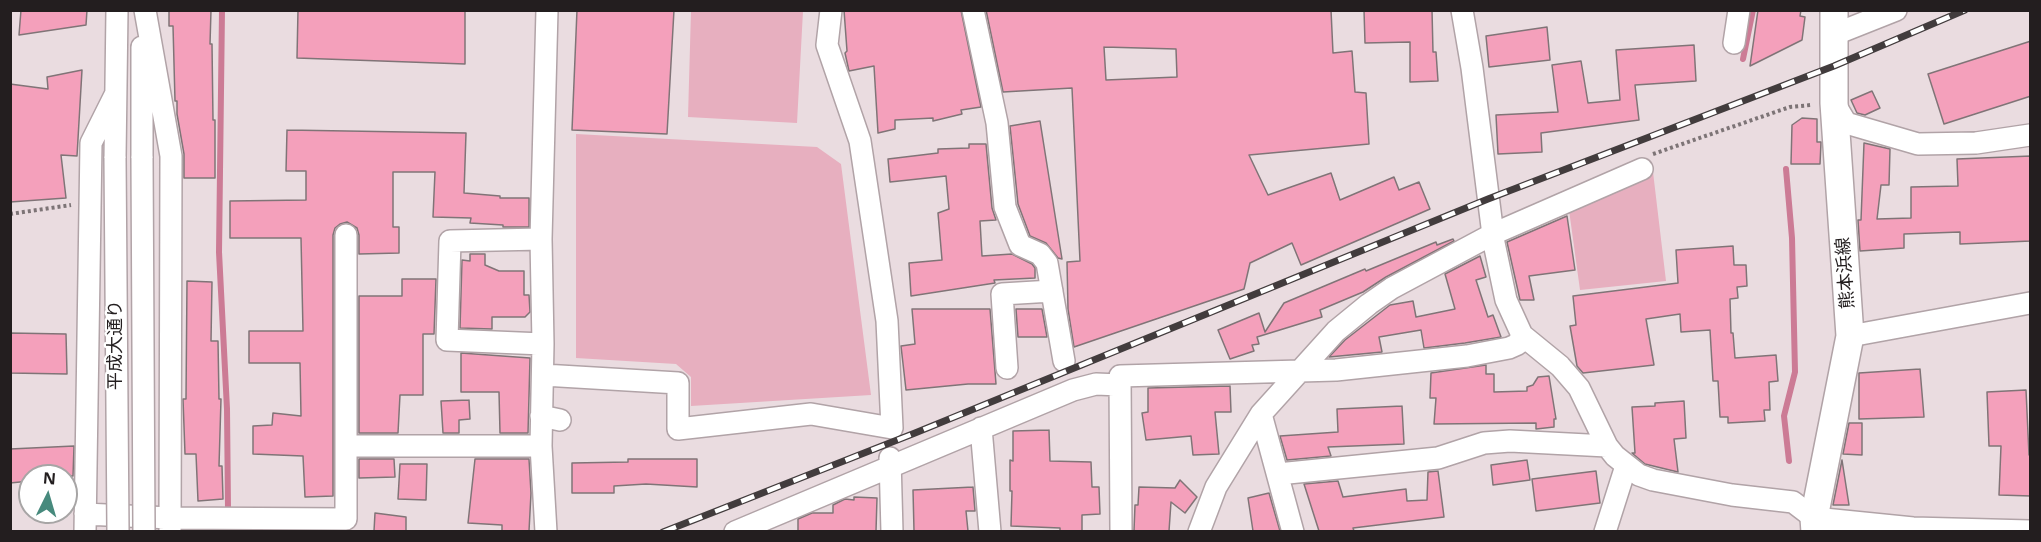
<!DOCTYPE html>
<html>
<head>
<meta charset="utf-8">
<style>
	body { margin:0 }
	#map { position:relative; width:2041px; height:542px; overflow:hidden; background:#eadce0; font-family:"Noto Sans",sans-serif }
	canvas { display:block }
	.frame { position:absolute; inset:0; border:12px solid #231e1f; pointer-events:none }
	.north { position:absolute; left:18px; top:464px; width:60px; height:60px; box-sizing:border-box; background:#fff; border:2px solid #a7a5a5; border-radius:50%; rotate:5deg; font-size:16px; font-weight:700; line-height:24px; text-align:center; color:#231e1f }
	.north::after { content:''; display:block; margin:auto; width:21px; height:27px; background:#478a7d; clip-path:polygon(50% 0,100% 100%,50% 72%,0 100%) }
</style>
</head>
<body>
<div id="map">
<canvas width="2041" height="542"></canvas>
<div class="frame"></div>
<div class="north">N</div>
</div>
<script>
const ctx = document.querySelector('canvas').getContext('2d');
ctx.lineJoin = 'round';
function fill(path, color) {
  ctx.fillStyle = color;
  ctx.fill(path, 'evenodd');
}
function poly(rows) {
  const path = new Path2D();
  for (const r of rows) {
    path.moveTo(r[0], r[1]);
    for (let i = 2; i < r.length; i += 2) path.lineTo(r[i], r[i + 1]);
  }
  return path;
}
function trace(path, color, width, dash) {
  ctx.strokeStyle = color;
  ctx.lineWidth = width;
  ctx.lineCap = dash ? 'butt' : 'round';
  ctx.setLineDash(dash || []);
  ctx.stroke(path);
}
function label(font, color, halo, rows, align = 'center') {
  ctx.font = font + ' "Noto Sans","Noto Sans JP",sans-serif';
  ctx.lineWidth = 4.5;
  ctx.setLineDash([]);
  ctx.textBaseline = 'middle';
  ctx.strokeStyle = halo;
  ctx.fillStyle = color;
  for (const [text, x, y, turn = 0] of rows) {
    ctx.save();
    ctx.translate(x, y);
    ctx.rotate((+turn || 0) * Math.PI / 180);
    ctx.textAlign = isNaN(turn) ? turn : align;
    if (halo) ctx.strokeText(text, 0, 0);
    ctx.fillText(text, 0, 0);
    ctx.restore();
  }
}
fill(poly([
	[691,11,803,11,797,123,688,117],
	[576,134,817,147,841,164,871,395,691,406,691,377,676,364,576,358],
	[1653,172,1666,281,1580,290,1569,210]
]), '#e7afbf');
trace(poly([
	[222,10,219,252,227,409,228,509],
	[1743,59,1753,10],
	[1786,169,1792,238,1795,372,1784,416,1789,461]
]), '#cc7b95', 6);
const building = poly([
	[21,10,87,10,86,25,19,35,21,10],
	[169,10,211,10,210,44,212,44,213,120,215,120,215,178,184,178,184,154,177,114,177,101,175,101,173,26,169,26,169,10],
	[298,10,465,10,465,64,297,58,298,10],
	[577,10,674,10,667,134,572,130,577,10],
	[844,10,961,10,981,107,961,110,962,114,933,121,933,118,895,120,895,129,878,133,874,66,849,71,845,53,847,51,844,10],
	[986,10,1331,10,1333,53,1352,51,1355,92,1366,93,1369,144,1249,155,1268,195,1331,173,1340,200,1394,177,1399,190,1419,182,1430,209,1301,265,1292,243,1250,263,1244,289,1074,347,1068,309,1067,262,1080,261,1072,88,1003,92,986,10],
	[1104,47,1176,49,1177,77,1106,80,1104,47],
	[1364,10,1432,10,1433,52,1436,52,1438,81,1410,82,1410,42,1365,43,1364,10],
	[1758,10,1801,10,1800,16,1805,17,1802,40,1750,66,1758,10],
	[1547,27,1550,60,1489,67,1486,36,1547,27],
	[2031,41,2031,96,1944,124,1928,74,2031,41],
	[1694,45,1696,81,1635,85,1639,120,1541,133,1542,152,1498,154,1496,115,1558,112,1552,65,1581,61,1588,103,1620,100,1616,50,1694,45],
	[82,70,77,156,61,155,66,198,10,202,10,84,48,89,47,77,82,70],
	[1872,91,1880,108,1865,115,1857,113,1851,100,1872,91],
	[1802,118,1817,119,1817,142,1821,142,1820,164,1791,164,1792,125,1802,118],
	[1040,121,1062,259,1058,258,1046,243,1030,236,1018,204,1010,126,1040,121],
	[287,130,466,133,464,193,500,196,500,198,529,198,529,227,503,227,503,225,470,223,471,218,433,217,435,172,393,172,393,227,399,227,399,253,359,254,359,235,357,228,347,222,340,224,335,228,333,235,333,496,305,497,303,456,253,454,253,426,272,425,273,413,301,416,300,363,249,363,249,331,303,331,301,238,230,238,230,201,306,200,306,171,286,171,287,130],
	[1864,143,1890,149,1889,185,1881,185,1877,219,1911,218,1911,187,1958,186,1957,159,2031,156,2031,241,1960,244,1960,232,1904,234,1904,248,1860,251,1858,220,1861,220,1864,143],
	[969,144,986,144,992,208,996,220,980,221,982,256,1012,254,1032,264,1035,268,1035,278,994,280,995,283,911,296,909,263,942,260,938,213,949,209,946,176,890,182,888,159,938,153,938,149,969,148,969,144],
	[1567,216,1575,270,1529,276,1534,300,1520,300,1507,242,1567,216],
	[1453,239,1454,241,1386,277,1363,292,1320,310,1322,317,1257,337,1259,344,1252,345,1254,351,1230,359,1218,330,1259,313,1265,332,1284,303,1365,269,1366,271,1436,242,1437,245,1453,239],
	[1733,246,1734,265,1746,265,1747,286,1737,287,1738,298,1730,299,1731,333,1733,333,1735,358,1776,355,1778,381,1769,382,1770,410,1764,410,1765,421,1728,423,1728,417,1720,417,1718,381,1713,381,1710,330,1681,332,1680,314,1646,319,1654,365,1583,373,1577,366,1570,326,1576,325,1573,296,1678,283,1676,250,1733,246],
	[470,254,485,254,485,265,499,271,524,271,524,295,529,295,530,312,525,317,492,317,492,329,460,328,462,260,470,261,470,254],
	[1480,256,1486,277,1476,280,1488,317,1493,315,1501,337,1465,343,1424,348,1421,330,1379,337,1382,352,1329,357,1345,340,1390,305,1413,301,1416,317,1455,309,1445,274,1480,256],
	[402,279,436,279,434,334,423,334,423,395,400,395,398,433,359,433,359,296,402,296,402,279],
	[187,281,212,282,211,341,218,341,219,399,221,399,219,466,222,466,223,499,198,501,196,454,185,454,183,399,186,399,187,281],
	[912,309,990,309,996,384,968,384,906,390,901,346,915,344,912,309],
	[1016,309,1042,309,1047,337,1018,337,1016,309],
	[10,333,66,334,67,374,10,373,10,333],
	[461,353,530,358,528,433,500,433,499,392,461,392,461,353],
	[1486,365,1486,374,1494,374,1494,392,1527,391,1527,387,1533,385,1538,377,1549,376,1556,419,1554,419,1554,427,1536,429,1536,423,1434,424,1436,398,1430,398,1431,373,1486,365],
	[1920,369,1924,417,1859,419,1859,373,1920,369],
	[1230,386,1231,412,1215,412,1219,454,1193,455,1191,436,1146,440,1142,413,1148,412,1148,388,1230,386],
	[2026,390,2029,455,2031,455,2031,496,1999,495,2001,446,1989,446,1987,392,2026,390],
	[469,400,470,419,459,420,459,433,443,433,441,401,469,400],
	[1684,401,1686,438,1674,439,1678,472,1645,464,1632,453,1635,453,1632,407,1655,406,1655,403,1684,401],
	[1402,406,1404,444,1328,447,1331,456,1287,460,1280,436,1338,432,1337,409,1402,406],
	[1849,423,1862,423,1862,455,1843,454,1849,423],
	[1049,430,1050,461,1091,462,1092,487,1099,487,1100,514,1082,515,1082,531,1060,531,1060,528,1011,526,1012,491,1010,491,1010,460,1013,461,1013,431,1049,430],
	[74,446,73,476,30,476,30,481,10,483,10,449,74,446],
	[359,459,394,459,395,477,359,478,359,459],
	[475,459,529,459,531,493,529,531,502,531,502,525,468,523,475,459],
	[628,459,697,459,697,487,646,484,614,486,614,493,572,493,572,463,628,462,628,459],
	[1527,460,1530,480,1493,485,1491,465,1527,460],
	[1842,460,1849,505,1833,505,1842,460],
	[400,464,427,464,426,500,398,499,400,464],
	[1438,471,1444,517,1353,528,1354,531,1319,531,1304,484,1338,481,1343,497,1406,489,1407,501,1427,500,1428,472,1438,471],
	[1596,471,1600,503,1536,511,1532,479,1596,471],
	[1180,480,1197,497,1185,513,1171,502,1169,531,1134,531,1135,505,1138,505,1139,487,1175,488,1180,480],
	[973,487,975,511,966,511,968,531,914,531,913,490,973,487],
	[1269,493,1280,531,1253,531,1248,498,1269,493],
	[854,497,877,498,876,531,798,531,798,519,812,513,833,513,833,505,845,499,854,500,854,497],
	[375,513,406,517,406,531,374,531,375,513]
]);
fill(building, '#f4a0bb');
trace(building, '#807477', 1.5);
const minor = poly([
	[145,10,171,156,170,531],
	[973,10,997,123,1005,207,1020,245,1040,254,1047,263,1064,361],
	[1462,10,1472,68,1494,243,1506,300,1522,335,1560,366,1579,388,1607,446,1615,456,1639,475,1653,480,1732,495,1793,502,1814,518,1913,528,2030,531],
	[1833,35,1896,10],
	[1734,43,1739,10],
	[142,47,142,158],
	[1834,103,1846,123,1918,144,1976,143,2030,135],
	[115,158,117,10],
	[541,239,450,241,447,340,543,344],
	[1850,336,2030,303],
	[1007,368,1002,294,1052,291],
	[543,375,678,383,678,429,811,414,892,428,887,321,860,141,827,45,831,10],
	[1261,414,1293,532],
	[541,416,560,420],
	[981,428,990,532],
	[346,446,346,235],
	[890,458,892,532],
	[1278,474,1438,458,1484,443,1510,441,1607,446],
	[85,514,170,518,346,519,346,446,541,446],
	[85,532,91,143,115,95],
	[546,532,541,446,543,344,541,239,547,10],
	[735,532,1073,390,1096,384,1120,385],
	[1121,532,1120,376,1336,370,1467,356,1509,348,1518,344,1522,335],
	[1199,532,1216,487,1261,414,1336,331,1369,304,1392,288,1493,234,1642,169],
	[1605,532,1626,466]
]);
const major = poly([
	[1815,532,1814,518,1850,336,1834,103,1834,10]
]);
trace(minor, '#b1a3a7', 24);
trace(major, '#b1a3a7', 30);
trace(poly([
	[1653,154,1790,107,1811,105],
	[10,214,71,205]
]), '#7d7476', 4, [3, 3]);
trace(minor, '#fff', 21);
trace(major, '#fff', 27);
const rail = poly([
	[663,532,915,433,1488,199,1834,66,1965,10]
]);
trace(rail, '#423c3d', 7);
trace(rail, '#fff', 4.5, [14]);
const minorBridge = poly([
	[115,158,118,532],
	[142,158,144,532]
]);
trace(minorBridge, '#b1a3a7', 24, []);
trace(minorBridge, '#fff', 21);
label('18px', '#231e1f', '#fff', [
	["熊本浜線",1846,273,-94],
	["平成大通り",116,345,-90]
]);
</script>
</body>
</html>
